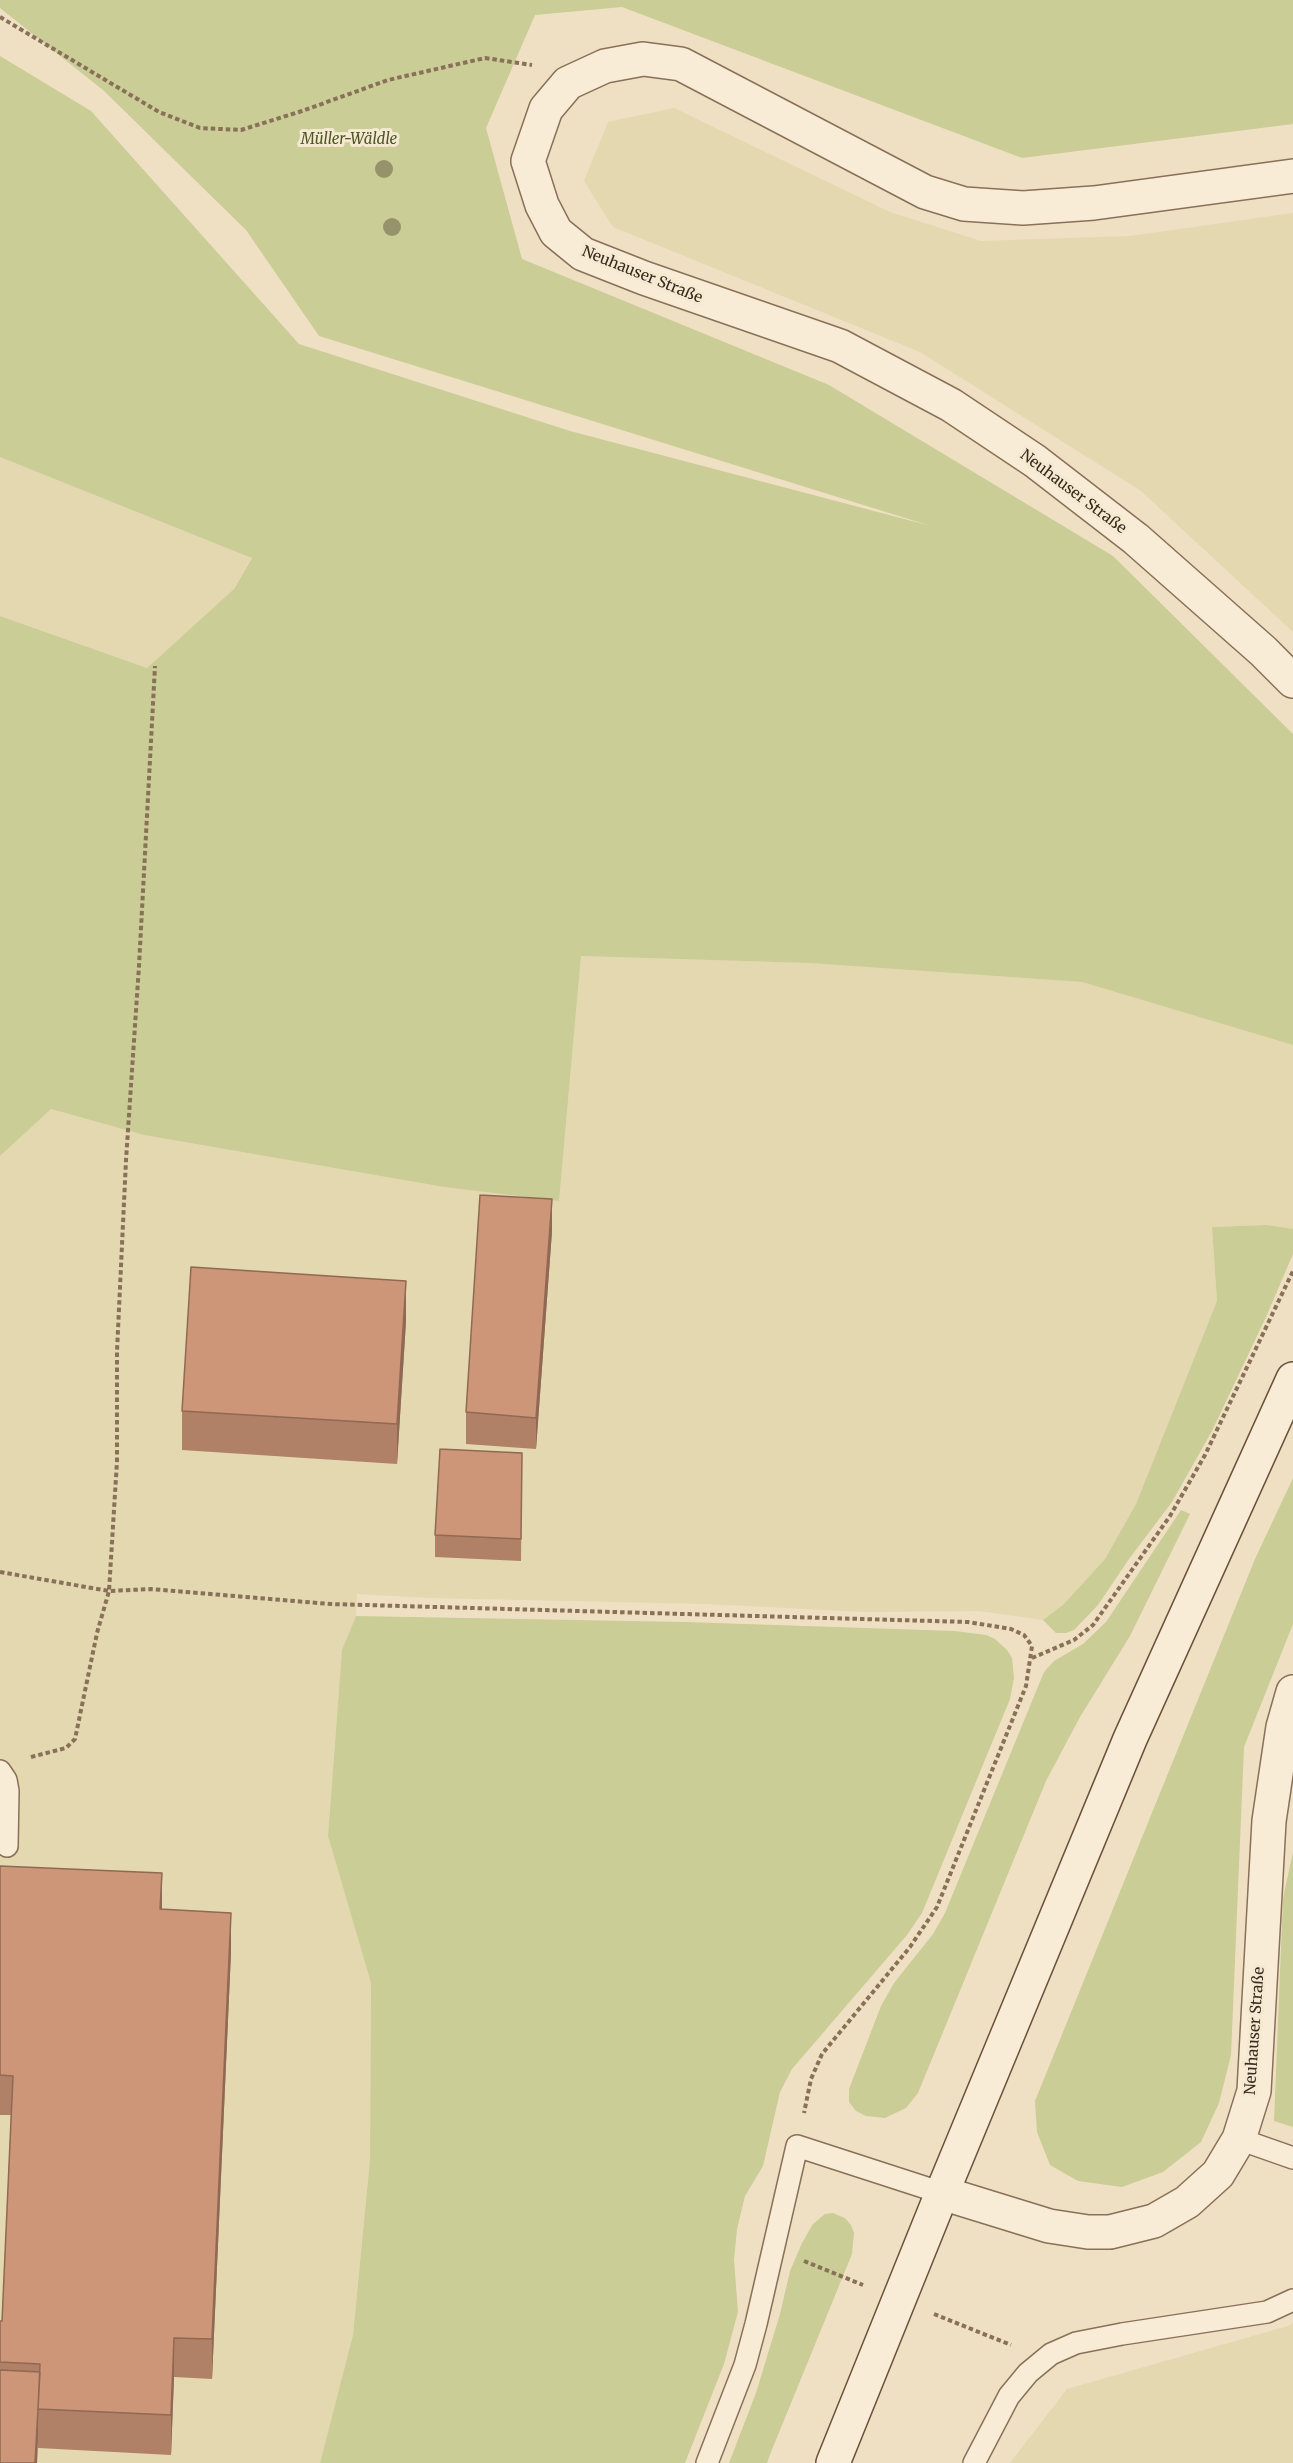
<!DOCTYPE html>
<html>
<head>
<meta charset="utf-8">
<style>
	body { margin:0 }
	canvas { display:block; background:#efdfc3 }
</style>
</head>
<body>
<canvas width="1293" height="2463"></canvas>
<script>
const ctx = document.querySelector('canvas').getContext('2d');
ctx.lineJoin = 'round';
function fill(path, color) {
  ctx.fillStyle = color;
  ctx.fill(path, 'evenodd');
}
function poly(rows) {
  const path = new Path2D();
  for (const r of rows) {
    path.moveTo(r[0], r[1]);
    for (let i = 2; i < r.length; i += 2) path.lineTo(r[i], r[i + 1]);
  }
  return path;
}
function trace(path, color, width, dash) {
  ctx.strokeStyle = color;
  ctx.lineWidth = width;
  ctx.lineCap = dash ? 'butt' : 'round';
  ctx.setLineDash(dash || []);
  ctx.stroke(path);
}
function label(font, color, halo, rows, align = 'center') {
  ctx.font = font + ' Merriweather,serif';
  ctx.lineWidth = 6;
  ctx.setLineDash([]);
  ctx.textBaseline = 'middle';
  ctx.strokeStyle = halo;
  ctx.fillStyle = color;
  for (const [text, x, y, turn = 0] of rows) {
    ctx.save();
    ctx.translate(x, y);
    ctx.rotate((+turn || 0) * Math.PI / 180);
    ctx.textAlign = isNaN(turn) ? turn : align;
    if (halo) ctx.strokeText(text, 0, 0);
    ctx.fillText(text, 0, 0);
    ctx.restore();
  }
}
fill(poly([
	[674,108,890,212,981,241,1130,236,1293,213,1293,632,1141,491,920,352,613,227,584,181,608,122],
	[0,457,252,557,234,589,147,668,0,616],
	[581,956,809,963,1082,982,1293,1045,1293,1229,1267,1225,1212,1227,1217,1301,1136,1504,1105,1559,1063,1605,1043,1620,979,1611,865,1612,707,1604,431,1598,357,1594,356,1616,342,1650,328,1836,371,1982,370,2160,353,2335,320,2463,0,2463,0,1156,50,1109,144,1135,444,1187,559,1201],
	[1293,2323,1293,2463,1010,2463,1067,2389,1288,2326]
]), '#e4d8b0');
fill(poly([
	[0,0,1293,0,1293,124,1022,158,622,7,535,15,486,128,522,259,829,385,1113,556,1293,734,1293,1045,1082,982,809,963,581,956,559,1201,444,1187,144,1135,51,1109,0,1156,0,616,147,668,234,589,252,558,0,457,0,56,91,111,299,344,570,431,931,526,319,336,246,230,103,90,0,8],
	[1267,1225,1293,1229,1293,1254,1266,1317,1212,1431,1172,1502,1129,1559,1098,1605,1074,1630,1066,1633,1056,1633,1043,1620,1063,1605,1105,1559,1136,1504,1217,1301,1212,1227],
	[1293,1478,1293,1624,1244,1747,1231,2055,1219,2103,1201,2142,1163,2172,1122,2187,1078,2181,1050,2165,1037,2132,1035,2101,1255,1559],
	[1181,1510,1190,1514,1130,1636,1080,1717,1046,1781,918,2093,906,2108,885,2118,866,2116,856,2111,849,2102,849,2089,881,2006,894,1983,933,1934,945,1913,1044,1672,1054,1661,1083,1644,1106,1622],
	[356,1616,685,1622,955,1631,986,1635,995,1639,1007,1650,1012,1658,1014,1678,1010,1699,922,1913,907,1935,792,2069,780,2092,763,2166,745,2196,737,2229,734,2260,738,2312,724,2364,685,2463,320,2463,353,2335,370,2160,371,1983,328,1836,342,1650],
	[1293,1852,1293,2127,1274,2121,1283,1898],
	[833,2213,845,2218,851,2225,854,2233,852,2254,771,2452,767,2463,729,2463,756,2393,780,2314,790,2271,802,2243,813,2224,825,2214]
]), '#cacd96');
const service = poly([
	[0,1771,6,1780,8,1791,7,1846],
	[1239,2139,1293,2158],
	[707,2463,745,2365,756,2324,797,2146,942,2193],
	[974,2463,1009,2396,1028,2373,1051,2354,1076,2343,1122,2334,1267,2312,1293,2300]
]);
const minor = poly([
	[1293,176,1094,203,1023,208,964,204,925,192,681,64,643,59,605,66,568,83,546,109,528,161,542,205,556,232,583,254,644,278,840,346,951,405,1035,461,1136,539,1263,651,1293,681],
	[942,2193,1049,2226,1088,2232,1110,2232,1154,2221,1187,2202,1218,2174,1239,2139,1254,2091,1269,1821,1283,1727,1293,1692]
]);
const secondary = poly([
	[833,2463,942,2193,1130,1739,1293,1379]
]);
trace(service, '#897059', 24);
trace(minor, '#897059', 36);
trace(secondary, '#6b513c', 36);
trace(poly([
	[0,17,159,112,200,128,241,130,302,111,388,80,485,58,532,65],
	[0,1572,109,1591,151,1589,330,1604,968,1622,1011,1629,1024,1635,1032,1646,1026,1686,937,1907,910,1947,822,2054,811,2079,804,2113],
	[1032,1658,1074,1640,1093,1625,1170,1516,1205,1455,1293,1271],
	[31,1757,66,1748,75,1739,97,1633,109,1591,117,1461,117,1351,126,1160,139,966,155,666],
	[804,2261,863,2285],
	[934,2314,1011,2345]
]), '#897059', 4, [4.5, 3]);
trace(service, '#f9ecd6', 21);
trace(minor, '#f9ecd6', 33);
trace(secondary, '#f9ecd6', 33);
ctx.fillStyle = '#95936c';
for (const [x, y] of [
	[384,169],
	[392,227]
]) {
  ctx.beginPath();
  ctx.arc(x, y, 9, 0, 2 * Math.PI);
  ctx.fill();
}
fill(poly([
	[552,1231,536,1449,466,1444,466,1412],
	[406,1321,397,1464,182,1450,182,1411],
	[522,1453,521,1561,435,1557,435,1535],
	[0,1866,162,1909,231,1952,212,2379,174,2377,171,2455,38,2448,38,2436,37,2463,0,2463,0,2321,2,2321,11,2115,0,2115]
]), '#b08167');
fill(poly([
	[552,1199,552,1231,536,1449,536,1418],
	[406,1281,406,1321,397,1464,397,1424],
	[162,1873,162,1913,160,1909],
	[231,1913,231,1952,212,2379,212,2339],
	[174,2338,174,2377,171,2455,171,2415],
	[38,2409,38,2436,37,2463,35,2463]
]), '#906954');
const building = poly([
	[480,1195,552,1199,536,1418,466,1412,480,1195],
	[191,1267,406,1281,397,1424,182,1411,191,1267],
	[440,1449,522,1453,521,1539,435,1535,440,1449],
	[0,1866,162,1873,160,1909,231,1913,212,2339,174,2338,171,2415,38,2409,40,2364,0,2362,0,2321,2,2321,13,2076,0,2075,0,1866],
	[0,2370,40,2372,35,2463,0,2463,0,2370]
]);
fill(building, '#cd9678');
trace(building, '#906954', 1.5);
label('italic 15px', '#4c5524', '#f6e9d2', [
	["Müller-Wäldle",349,140]
]);
label('15px', '#39291e', '#f6e9d2', [
	["Neuhauser Straße",642,275,22],
	["Neuhauser Straße",1073,492,37],
	["Neuhauser Straße",1255,2031,-86]
]);
</script>
</body>
</html>
